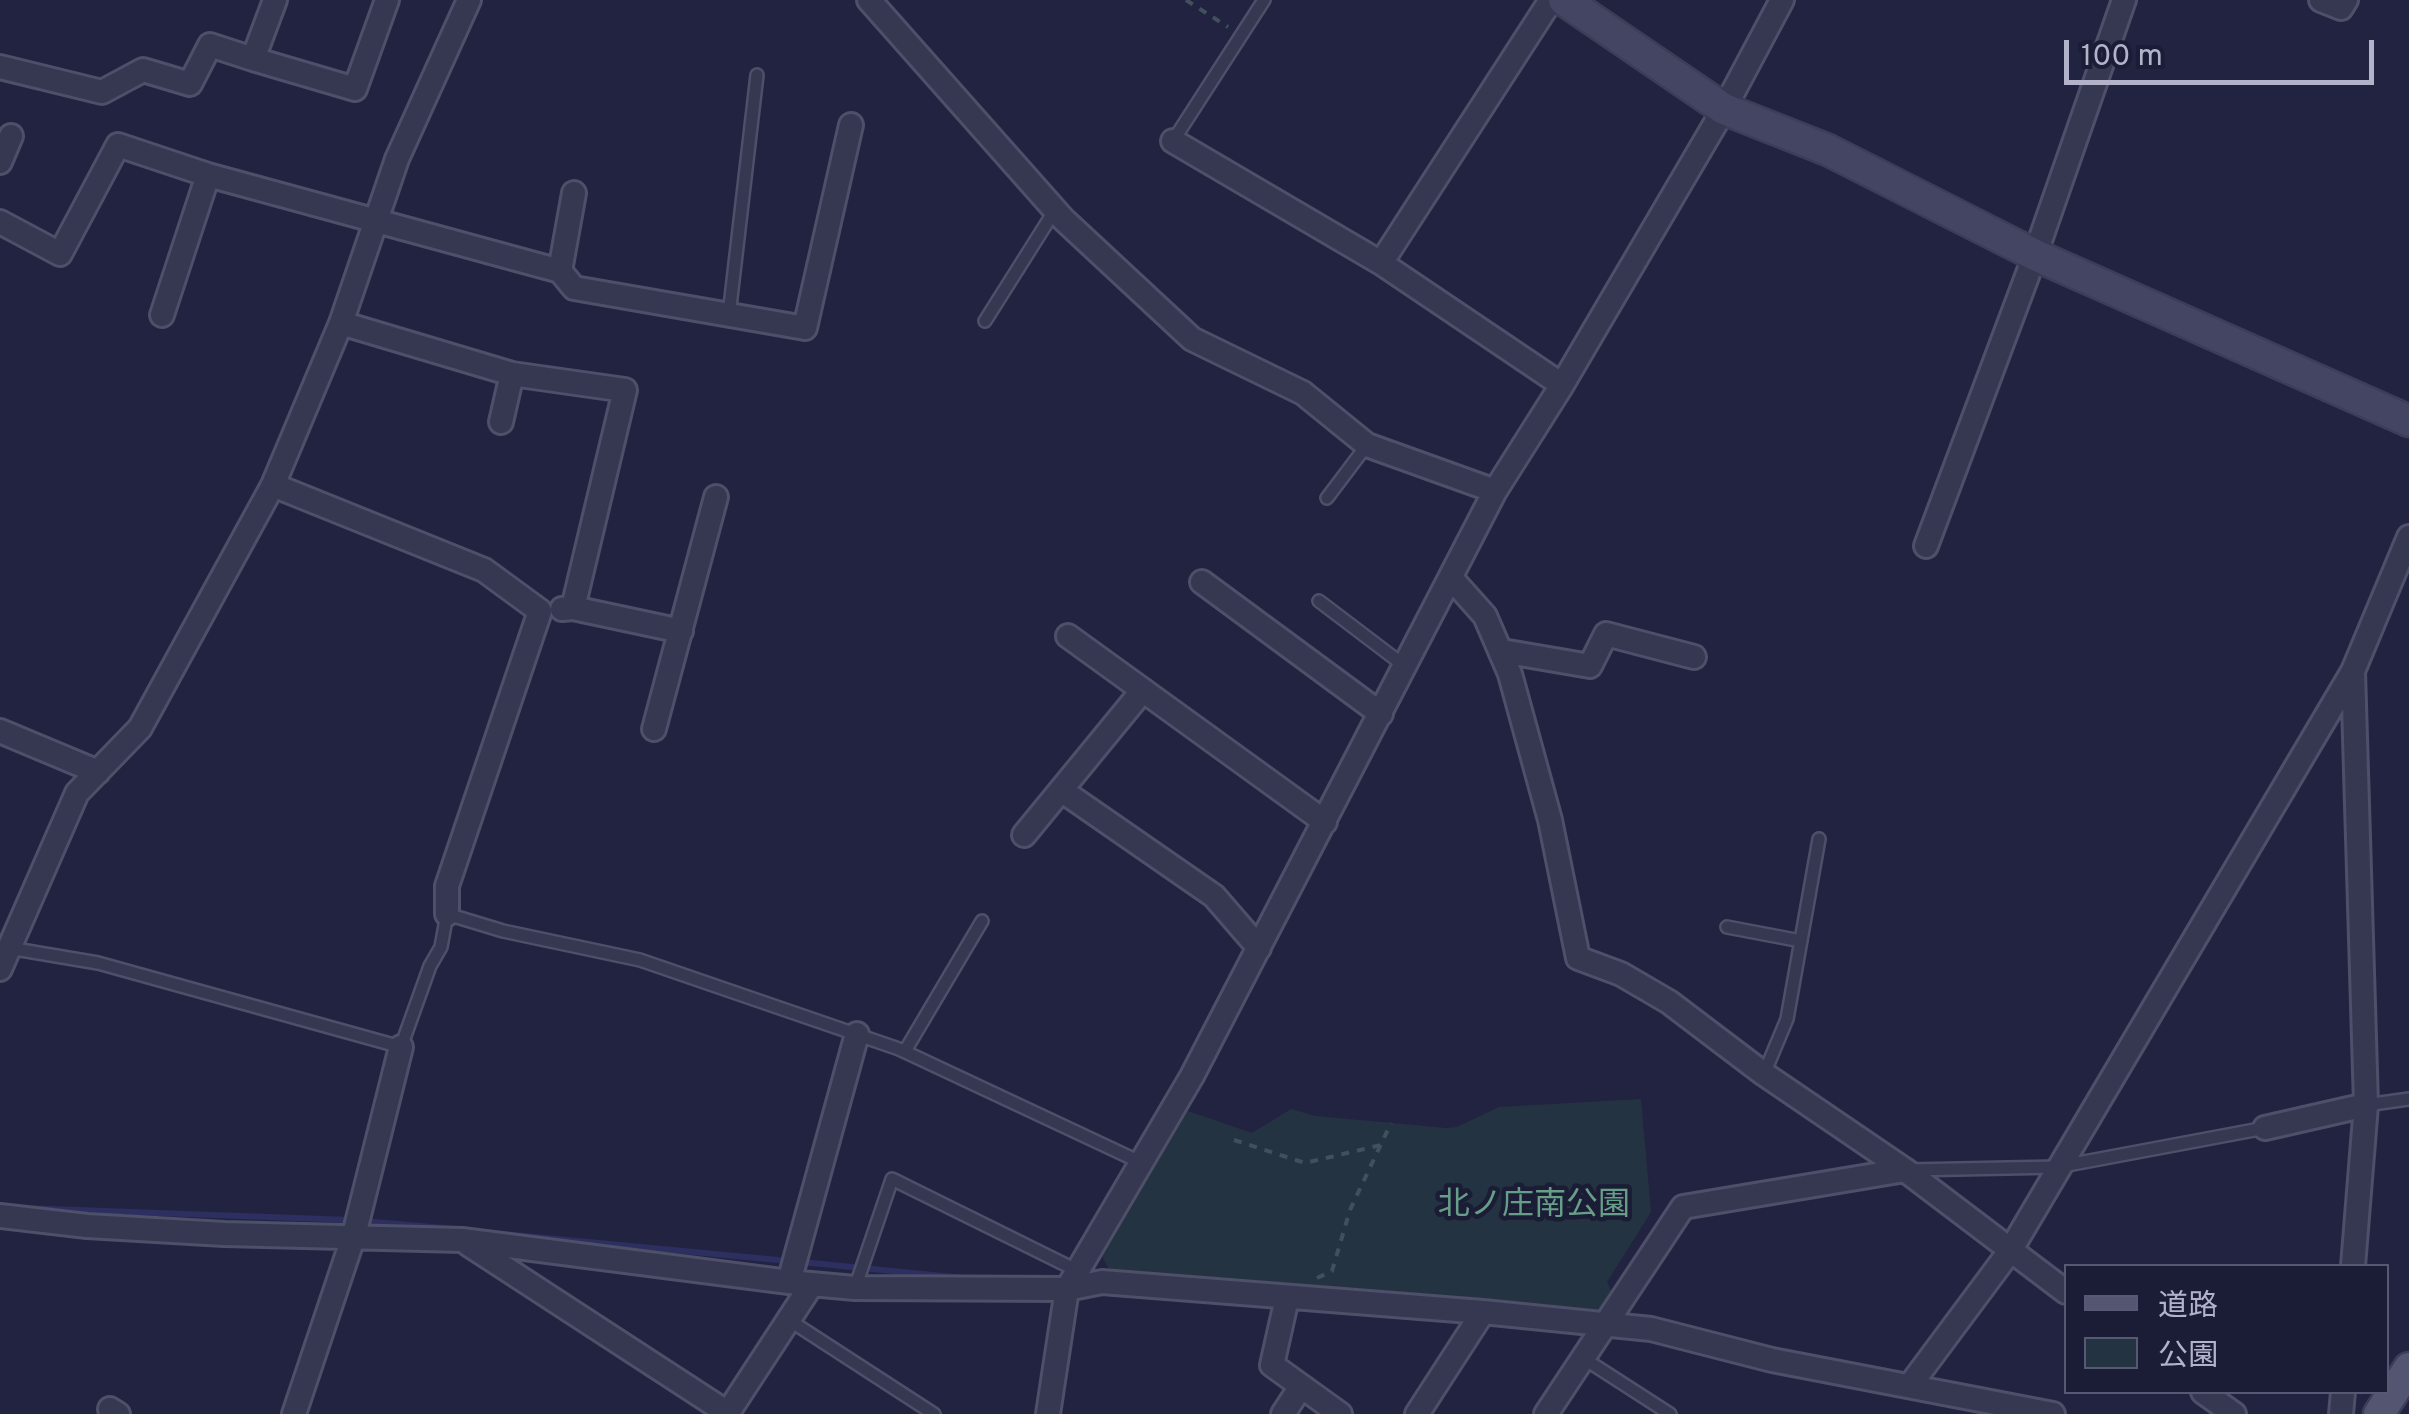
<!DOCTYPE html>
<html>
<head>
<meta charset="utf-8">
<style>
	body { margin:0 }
	#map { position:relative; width:2409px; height:1414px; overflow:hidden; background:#222340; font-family:Overpass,"Noto Sans JP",sans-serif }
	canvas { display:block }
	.legend { position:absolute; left:2064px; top:1264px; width:325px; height:130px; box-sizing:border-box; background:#1b1c35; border:2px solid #575871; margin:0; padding:12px 18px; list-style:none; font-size:30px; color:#b2b3cb }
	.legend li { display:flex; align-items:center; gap:20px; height:50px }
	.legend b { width:50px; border:2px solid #575871 }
	.scale { position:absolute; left:2064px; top:40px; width:310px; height:45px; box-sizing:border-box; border:5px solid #b2b3cb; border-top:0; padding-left:12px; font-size:30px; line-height:35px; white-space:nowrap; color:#b2b3cb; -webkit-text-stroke:8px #1b1c35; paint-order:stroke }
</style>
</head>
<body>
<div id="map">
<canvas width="2409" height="1414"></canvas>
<ul class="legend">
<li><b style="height:12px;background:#545570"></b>道路</li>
<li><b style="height:28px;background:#243341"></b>公園</li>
</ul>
<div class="scale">100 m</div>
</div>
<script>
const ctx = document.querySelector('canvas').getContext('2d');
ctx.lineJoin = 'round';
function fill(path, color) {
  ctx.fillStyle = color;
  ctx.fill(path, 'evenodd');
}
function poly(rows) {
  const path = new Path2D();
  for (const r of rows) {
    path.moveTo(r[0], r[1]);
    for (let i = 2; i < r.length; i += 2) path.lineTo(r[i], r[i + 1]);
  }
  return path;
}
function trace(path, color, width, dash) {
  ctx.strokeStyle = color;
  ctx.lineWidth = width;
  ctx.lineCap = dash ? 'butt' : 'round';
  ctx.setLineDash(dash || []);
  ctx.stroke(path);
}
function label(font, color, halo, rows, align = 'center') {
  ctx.font = font + ' Overpass,"Noto Sans JP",sans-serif';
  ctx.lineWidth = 9;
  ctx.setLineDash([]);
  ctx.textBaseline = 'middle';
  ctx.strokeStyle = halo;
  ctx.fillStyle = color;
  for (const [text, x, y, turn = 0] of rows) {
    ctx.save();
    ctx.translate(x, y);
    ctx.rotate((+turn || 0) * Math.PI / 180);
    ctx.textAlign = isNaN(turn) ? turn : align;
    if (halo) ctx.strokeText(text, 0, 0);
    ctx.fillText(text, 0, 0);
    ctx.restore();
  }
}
fill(poly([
	[1641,1099,1651,1212,1607,1282,1615,1299,1601,1315,1111,1273,1102,1256,1182,1109,1252,1133,1291,1109,1316,1116,1446,1128,1457,1127,1499,1107]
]), '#243341');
trace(poly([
	[23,1208,350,1220],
	[363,1221,455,1229],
	[482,1232,789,1261],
	[801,1262,963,1278]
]), '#2d2f60', 6);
const lane = poly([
	[1173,141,1264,0],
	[729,315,757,75],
	[985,321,1055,210],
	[1327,498,1367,445],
	[1319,601,1406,667],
	[1727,927,1801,941],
	[9,948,98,963,401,1047,430,966,441,947,447,914,503,931,640,960,899,1049,1142,1163],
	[905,1051,982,921],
	[1764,1074,1787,1019,1819,839],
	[2366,1105,2409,1099],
	[1909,1170,2057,1167,2265,1128],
	[855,1288,892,1179,1080,1272],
	[789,1320,934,1414],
	[1583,1358,1670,1414]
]);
const street = poly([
	[275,0,253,59,355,89,387,0],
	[869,0,1063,219,1192,339,1303,393,1367,445,1495,491],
	[2321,0,2341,8,2346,0],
	[0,67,102,92,143,70,190,84,210,45,253,59],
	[1173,141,1381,263,1562,385],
	[0,162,11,136],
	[0,222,60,254,118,145,208,175,560,271,574,288,805,328,851,125],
	[1381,263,1551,0],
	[560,271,574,193],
	[162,315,208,175],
	[341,323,512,374],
	[501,422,512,374,625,390,573,608],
	[273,485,484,570,540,611,447,886,447,914],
	[1926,546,2035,255,2124,0],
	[1452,579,1485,616,1510,674,1550,820,1578,958,1621,974,1669,1002,1764,1074,1905,1170,2066,1292],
	[1202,582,1381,714],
	[562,609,573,608,681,631],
	[1068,636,1325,822],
	[1502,651,1590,666,1606,634,1694,657],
	[654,729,716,497],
	[0,731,98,772],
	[1061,790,1214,896,1259,948],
	[1024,835,1143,690],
	[0,969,77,793,140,728,273,485,341,323,397,159,469,0],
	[2265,1128,2366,1105],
	[0,1216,87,1226,224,1234,462,1240,789,1282,855,1288,1067,1289,1102,1282,1483,1312,1651,1329,1772,1360,2053,1414],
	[468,1244,729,1414],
	[2353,1266,2366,1105,2353,671],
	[789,1282,857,1034],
	[1287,1298,1272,1365,1340,1414],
	[1911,1384,2010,1251,2353,671,2409,537],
	[2203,1392,2234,1414],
	[110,1409,118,1414],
	[294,1414,354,1235,401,1047],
	[727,1414,812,1284],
	[1048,1414,1067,1289,1192,1076,1495,491,1562,385,1724,109,1782,0],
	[1283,1414,1300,1388],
	[1417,1414,1483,1312],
	[1546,1414,1683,1207,1905,1170],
	[2341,1414,2343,1392]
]);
const secondary = poly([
	[1564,0,1724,109,1828,150,2035,255,2409,421]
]);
const primary = poly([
	[2379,1414,2409,1368]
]);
trace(lane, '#4e4f68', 16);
trace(street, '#4e4f68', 28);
trace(secondary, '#3c3d56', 35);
trace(primary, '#3c3d56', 35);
trace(poly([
	[1186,0,1228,27],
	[1234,1140,1305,1163,1381,1145],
	[1317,1278,1332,1271,1350,1210,1391,1123]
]), '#42505e', 4, [8, 8]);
trace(lane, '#363750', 11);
trace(street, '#363750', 22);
trace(secondary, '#444463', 30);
trace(primary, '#545570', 30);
label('32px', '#679e88', '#1b1c35', [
	["北ノ庄南公園",1534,1208]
]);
</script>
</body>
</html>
